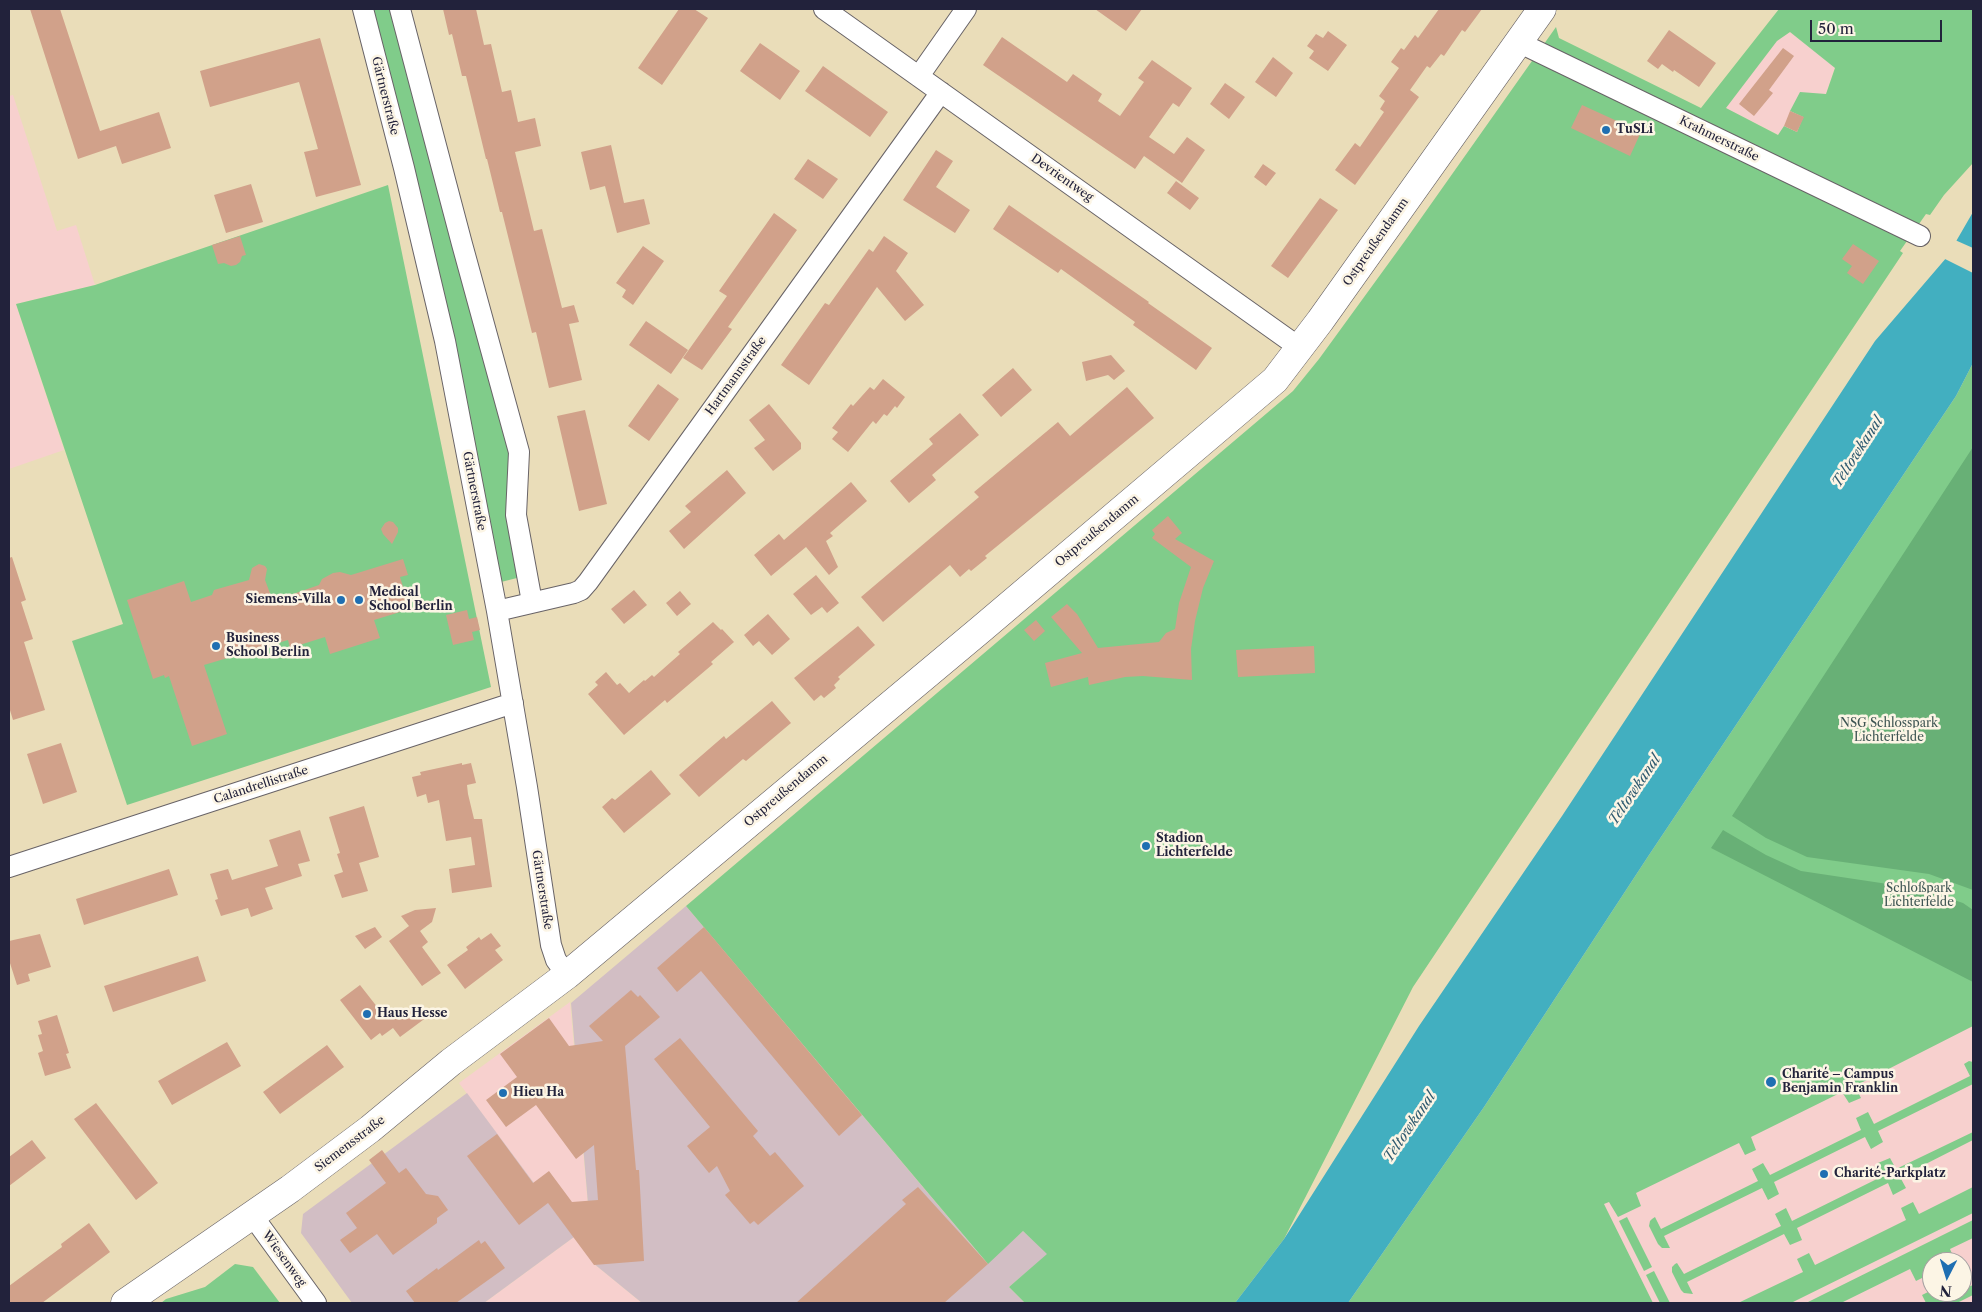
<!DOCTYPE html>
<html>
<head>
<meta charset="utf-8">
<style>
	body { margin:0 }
	#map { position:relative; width:1982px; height:1312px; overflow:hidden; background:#eaddb9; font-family:"Libre Caslon Text",serif }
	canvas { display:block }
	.frame { position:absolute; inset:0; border:10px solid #22223b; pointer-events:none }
	.north { position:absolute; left:1922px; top:1252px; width:50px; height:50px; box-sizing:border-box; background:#fcf5e5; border:1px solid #a5a1a1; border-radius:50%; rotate:185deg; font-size:14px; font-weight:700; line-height:20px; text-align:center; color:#22223b }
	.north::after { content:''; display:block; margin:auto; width:18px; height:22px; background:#1f6fb2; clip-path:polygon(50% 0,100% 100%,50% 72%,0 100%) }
	.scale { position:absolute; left:1810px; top:20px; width:132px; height:22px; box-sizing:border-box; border:2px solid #22223b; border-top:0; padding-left:6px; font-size:15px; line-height:18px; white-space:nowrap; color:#22223b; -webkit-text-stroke:4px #fcf5e5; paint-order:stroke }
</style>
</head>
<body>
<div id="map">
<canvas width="1982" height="1312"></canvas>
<div class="frame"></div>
<div class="north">N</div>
<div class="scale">50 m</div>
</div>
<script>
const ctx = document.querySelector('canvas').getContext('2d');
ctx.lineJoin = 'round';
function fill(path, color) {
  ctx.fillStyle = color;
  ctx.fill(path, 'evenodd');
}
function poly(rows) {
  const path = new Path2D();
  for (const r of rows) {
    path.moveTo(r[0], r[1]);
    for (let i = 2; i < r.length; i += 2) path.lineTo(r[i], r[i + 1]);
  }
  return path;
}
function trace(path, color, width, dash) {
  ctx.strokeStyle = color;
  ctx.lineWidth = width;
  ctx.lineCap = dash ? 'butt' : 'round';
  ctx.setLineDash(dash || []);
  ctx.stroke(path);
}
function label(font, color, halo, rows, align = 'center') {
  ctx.font = font + ' "Libre Caslon Text",serif';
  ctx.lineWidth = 5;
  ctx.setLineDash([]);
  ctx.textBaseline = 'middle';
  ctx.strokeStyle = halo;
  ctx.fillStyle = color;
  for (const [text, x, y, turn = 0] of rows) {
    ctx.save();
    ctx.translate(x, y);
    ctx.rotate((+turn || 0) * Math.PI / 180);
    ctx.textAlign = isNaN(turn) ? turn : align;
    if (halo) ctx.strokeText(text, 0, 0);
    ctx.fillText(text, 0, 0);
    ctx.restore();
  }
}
fill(poly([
	[1790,32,1835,67,1826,94,1804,117,1797,132,1779,135,1725,108,1777,40],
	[13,95,57,231,76,225,95,285,16,304,64,450,9,469,9,96],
	[1973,982,1973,1303,1427,1303],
	[1932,1262,1962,1262,1962,1292,1932,1292],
	[570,1002,593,1263,642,1303,484,1303,574,1237,459,1083]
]), '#f7d0ce');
fill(poly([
	[686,906,987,1263,1023,1231,1048,1254,1009,1287,1025,1303,642,1303,593,1263,571,1003],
	[467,1093,574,1237,484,1303,352,1303,301,1233,303,1214]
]), '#d2bec4');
fill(poly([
	[371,9,392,9,509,450,517,578,501,582],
	[1779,9,1973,9,1973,163,1944,195,1930,215,1926,214,1900,251,1903,253,1859,319,1413,987,1284,1239,1235,1303,1025,1303,1009,1287,1047,1254,1023,1231,988,1264,686,906,1293,391,1319,359,1407,238,1556,27,1559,38,1701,108],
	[1790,32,1835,68,1826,94,1800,92,1790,111,1803,117,1797,132,1784,126,1778,135,1726,108,1777,41],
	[388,185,491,687,127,805,72,641,123,624,16,304,95,285],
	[1973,363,1973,1026,1855,1086,1861,1098,1849,1103,1842,1092,1751,1137,1756,1150,1745,1155,1739,1143,1636,1193,1641,1206,1618,1217,1609,1202,1604,1204,1653,1303,1348,1303,1484,1107,1649,855,1956,396],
	[1969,1061,1973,1062,1973,1084,1878,1131,1883,1142,1871,1149,1865,1137,1774,1182,1779,1194,1768,1200,1762,1188,1664,1236,1670,1248,1662,1248,1658,1244,1649,1226,1650,1221,1652,1219,1655,1217,1661,1229,1758,1181,1752,1169,1763,1163,1770,1175,1861,1130,1856,1118,1868,1112,1874,1124,1970,1076,1964,1064],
	[1973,1132,1973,1140,1900,1177,1906,1188,1893,1195,1888,1183,1797,1228,1802,1240,1790,1245,1784,1234,1687,1282,1693,1294,1684,1293,1681,1290,1672,1272,1672,1267,1675,1264,1677,1263,1684,1274,1781,1226,1775,1214,1786,1208,1792,1221,1883,1176,1878,1163,1890,1158,1896,1169],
	[1973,1187,1973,1213,1791,1303,1738,1303,1803,1272,1797,1259,1809,1253,1815,1265,1906,1220,1901,1208,1913,1202,1919,1214],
	[1627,1217,1652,1267,1644,1271,1619,1221],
	[1973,1220,1973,1238,1950,1249,1955,1261,1932,1262,1932,1273,1916,1281,1910,1269,1841,1303,1806,1303],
	[235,1264,253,1267,280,1303,161,1303,166,1299,205,1287],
	[1654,1271,1670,1303,1660,1303,1646,1275],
	[1962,1275,1968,1287,1973,1285,1973,1295,1957,1303,1926,1303,1922,1295,1932,1290,1932,1292,1962,1292]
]), '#80cc8a');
fill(poly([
	[1973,447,1973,890,1929,874,1807,857,1766,838,1732,816],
	[1723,830,1766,855,1801,871,1921,889,1963,903,1973,910,1973,982,1711,848]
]), '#68b076');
fill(poly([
	[1973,212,1973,363,1956,396,1649,855,1484,1107,1348,1303,1235,1303,1284,1239,1419,1026,1562,816,1875,341,1947,257]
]), '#42afc0');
fill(poly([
	[1955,240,1973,248,1973,273,1943,258]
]), '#eaddb9');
fill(poly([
	[30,9,60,9,100,131,159,112,171,148,122,164,116,146,78,159],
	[443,9,476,9,484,45,491,44,502,92,511,90,518,122,535,118,541,146,515,152,534,231,542,229,562,308,574,305,579,322,569,324,582,380,549,388,536,332,532,333,502,212,500,212,487,159,486,159,466,76,462,76,452,34,449,35],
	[679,9,694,9,708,18,662,85,638,68],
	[1095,9,1142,9,1126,31],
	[1439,9,1482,9,1465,32,1462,30,1444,56,1441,54,1430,68,1427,66,1410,90,1419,97,1355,185,1335,170,1355,143,1360,147,1384,112,1380,109,1385,101,1379,96,1399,68,1391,62,1401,48,1404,50,1415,35,1418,38],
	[1669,30,1716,63,1699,87,1674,70,1673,72,1662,64,1658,69,1647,61],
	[1328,31,1347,45,1328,71,1309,58,1314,51,1307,46,1316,34,1323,38],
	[1002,37,1067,82,1073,74,1102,94,1098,101,1120,116,1144,82,1138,78,1152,60,1192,88,1179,107,1173,103,1149,137,1174,154,1187,137,1205,150,1182,183,1144,156,1135,169,983,65],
	[320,38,361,185,316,197,304,152,318,149,299,82,210,107,200,71],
	[760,43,800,71,780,100,740,71],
	[1783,48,1794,56,1769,90,1773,93,1754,116,1739,104],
	[1273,57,1293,73,1276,97,1255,82],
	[823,66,888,112,870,137,805,91],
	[1225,83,1245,97,1229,119,1210,104],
	[1582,105,1641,132,1630,156,1571,128],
	[1790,111,1804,117,1797,132,1784,126],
	[611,145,624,203,644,199,650,224,617,233,605,186,590,190,581,152],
	[936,150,953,161,936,187,970,210,955,233,903,200],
	[808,159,838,179,823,199,794,179],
	[1263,164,1276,173,1266,186,1254,177],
	[1176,181,1199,198,1190,210,1167,193],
	[251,184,263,222,226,233,214,195],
	[1320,198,1338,210,1288,278,1271,266],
	[1009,205,1149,302,1148,303,1212,348,1196,370,1133,325,1135,322,1061,269,1058,273,993,229],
	[774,213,797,230,728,327,732,329,702,370,683,358,727,296,719,291],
	[240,236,246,255,242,256,240,262,236,265,231,266,224,263,218,264,212,245],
	[884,236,908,253,896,271,924,305,905,321,877,287,809,385,781,365,825,303,829,305,869,249,873,252],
	[1853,244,1879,261,1863,284,1847,273,1852,266,1842,259],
	[643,246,664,261,633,305,622,297,626,290,616,283],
	[646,321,688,350,671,374,629,345],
	[1111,355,1125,371,1114,380,1108,375,1086,381,1082,362],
	[1013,368,1032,390,1001,417,982,395],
	[883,379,905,397,897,408,895,406,887,416,884,414,876,424,873,421,848,452,832,439,838,432,832,428,851,404,853,406,870,387,874,390],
	[658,384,679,399,649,441,628,426],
	[1127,387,1154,418,985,556,987,558,971,571,969,569,960,577,950,565,883,622,861,597,979,497,974,492,1058,422,1070,436],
	[769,404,801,443,801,449,773,471,754,448,765,440,749,420],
	[585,410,607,504,579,511,557,416],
	[960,413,979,435,932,475,936,480,909,503,890,481,933,444,929,439],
	[727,470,746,493,684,549,669,531,691,512,685,506],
	[851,482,867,501,830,533,833,536,826,541,838,567,829,575,806,547,771,576,754,555,779,534,784,540],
	[1168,516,1182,533,1175,539,1214,561,1203,588,1195,621,1191,649,1192,680,1143,676,1125,677,1089,685,1088,677,1051,687,1045,663,1082,653,1051,617,1067,604,1077,614,1098,648,1159,642,1166,633,1175,629,1179,603,1191,567,1152,538,1155,534,1152,530],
	[389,521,393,522,398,528,398,532,392,544,383,534,381,529,385,523],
	[12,557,26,600,21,602,33,639,24,642,45,710,13,720,9,707,9,558],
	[403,559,408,575,400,577,410,609,374,620,380,638,330,654,325,637,290,648,288,640,204,665,227,734,192,746,169,676,165,678,164,675,153,679,127,600,184,581,191,602,212,595,214,590,249,580,252,568,259,564,265,566,267,569,265,580,273,601,319,585,322,579,333,573,340,572,351,575],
	[816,575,839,603,827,613,822,607,811,615,793,594],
	[634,590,647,605,624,624,611,609],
	[680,591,691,604,677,616,666,603],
	[467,610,469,619,477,617,480,630,472,632,474,640,453,645,446,615],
	[768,614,790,639,772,655,759,641,753,646,744,635],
	[1036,620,1045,631,1034,641,1024,630],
	[713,622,721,630,722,629,734,642,711,662,713,664,667,703,665,700,624,735,588,694,598,685,595,682,606,672,617,685,620,683,629,693,644,680,645,681,652,675,654,677,680,654,678,652],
	[858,626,875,645,838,677,840,679,834,685,836,688,824,698,821,695,814,701,794,678],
	[1314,646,1315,673,1238,677,1236,650],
	[772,701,791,723,746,761,743,759,699,797,679,775,724,736,726,739],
	[61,743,77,792,43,804,27,754],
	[462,763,462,765,471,763,476,783,467,785,468,794,474,819,482,819,492,887,452,893,449,869,475,865,471,837,446,841,439,800,428,803,426,794,417,797,412,777,421,775,420,772],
	[651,770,671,794,624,833,602,807,612,798,615,800],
	[364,806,379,857,359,863,368,891,342,898,334,875,343,872,337,854,340,853,329,817],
	[300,830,310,861,298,864,302,876,265,888,273,909,251,917,248,908,221,916,215,900,218,899,210,874,228,869,232,880,278,866,269,840],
	[169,869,178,895,84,925,76,899],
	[436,908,432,922,420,931,428,942,422,947,441,973,422,986,389,941,409,926,401,916,415,910],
	[375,927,382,937,365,949,355,936],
	[704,927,862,1115,839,1136,701,971,677,992,657,968],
	[491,933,501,946,495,950,503,960,465,989,447,965,468,950,466,947,479,937,481,940],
	[40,934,51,967,28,974,30,981,17,985,9,960,9,941],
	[198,956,206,981,113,1012,104,986],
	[360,985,385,1017,392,1011,399,1020,419,1005,427,1017,400,1037,393,1028,382,1036,380,1033,371,1040,340,1000],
	[631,990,638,997,640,995,660,1017,625,1046,636,1170,639,1170,644,1261,594,1265,548,1203,519,1225,467,1156,497,1134,533,1183,549,1171,572,1202,598,1200,594,1145,576,1159,536,1105,506,1127,486,1100,517,1077,500,1054,549,1018,569,1046,603,1041,589,1026],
	[57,1015,69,1053,66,1054,71,1068,45,1076,38,1053,43,1051,38,1035,42,1034,38,1021],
	[680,1038,758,1131,753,1136,770,1156,775,1152,804,1186,758,1225,754,1221,750,1224,725,1195,730,1191,717,1166,709,1173,687,1146,710,1127,654,1059],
	[227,1042,241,1066,172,1105,158,1081],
	[327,1045,344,1067,280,1114,263,1092],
	[96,1103,158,1183,136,1200,74,1119],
	[32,1140,46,1158,9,1186,9,1157],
	[382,1150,399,1173,406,1168,426,1194,438,1196,448,1210,437,1218,437,1223,393,1255,377,1234,350,1253,340,1240,357,1228,346,1213,386,1183,369,1160],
	[918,1187,988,1264,944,1303,796,1303,906,1204,902,1200],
	[89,1223,110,1252,42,1303,9,1303,9,1286,62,1247,61,1244],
	[479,1240,481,1244,485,1241,505,1268,456,1303,415,1303,406,1291,437,1268,438,1270]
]), '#d1a18a');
const street = poly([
	[363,9,404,168,445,341,497,611,527,787,551,945,556,960,567,975],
	[400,9,462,244,519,452,516,515,532,602],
	[824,9,1300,348],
	[1518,42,1920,236],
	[919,76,966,9],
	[497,611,574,593,581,590,588,582,941,92],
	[9,867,513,703],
	[252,1215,316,1303]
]);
const secondary = poly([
	[125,1303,290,1189,370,1129,451,1062,567,975,980,630,1275,380,1320,321,1542,9]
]);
trace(street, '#686367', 22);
trace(secondary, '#686367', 29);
trace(street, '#fff', 20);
trace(secondary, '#fff', 28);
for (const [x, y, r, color] of [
	[1606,130,5,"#1f6fb2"],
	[341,600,5,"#1f6fb2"],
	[359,600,5,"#1f6fb2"],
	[216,646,5,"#1f6fb2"],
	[1146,846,5,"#1f6fb2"],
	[367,1014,5,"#1f6fb2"],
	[1771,1082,6,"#1f6fb2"],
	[503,1093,5,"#1f6fb2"],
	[1824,1174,5,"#1f6fb2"]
]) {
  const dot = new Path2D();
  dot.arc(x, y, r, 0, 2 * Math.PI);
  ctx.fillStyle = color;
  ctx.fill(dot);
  trace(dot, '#fcf5e5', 2);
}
label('12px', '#22223b', '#fcf5e5', [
	["Gärtnerstraße",385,96,76],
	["Krahmerstraße",1719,139,26],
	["Devrientweg",1062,178,35],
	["Ostpreußendamm",1376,242,-55],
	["Hartmannstraße",736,376,-54],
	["Gärtnerstraße",474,491,79],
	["Ostpreußendamm",1097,531,-40],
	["Calandrellistraße",261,785,-18],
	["Ostpreußendamm",786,791,-40],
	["Gärtnerstraße",542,890,81],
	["Siemensstraße",350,1144,-37],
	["Wiesenweg",284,1259,54]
]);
label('bold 12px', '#22223b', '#fcf5e5', [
	["TuSLi",1616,130],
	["Medical",369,593],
	["School Berlin",369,607],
	["Siemens-Villa",331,600,"right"],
	["Business",226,639],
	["School Berlin",226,653],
	["Stadion",1156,839],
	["Lichterfelde",1156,853],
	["Haus Hesse",377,1014],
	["Charité – Campus",1782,1075],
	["Benjamin Franklin",1782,1089],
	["Hieu Ha",513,1093],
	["Charité-Parkplatz",1834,1174]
], 'left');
label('12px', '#3e5553', '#fcf5e5', [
	["NSG Schlosspark",1889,724],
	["Lichterfelde",1889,738],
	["Schloßpark",1919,889],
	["Lichterfelde",1919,903]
]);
label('italic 14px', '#2f5a70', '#fcf5e5', [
	["Teltowkanal",1858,452,-57],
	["Teltowkanal",1635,790,-56],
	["Teltowkanal",1410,1127,-56]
]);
</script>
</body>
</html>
